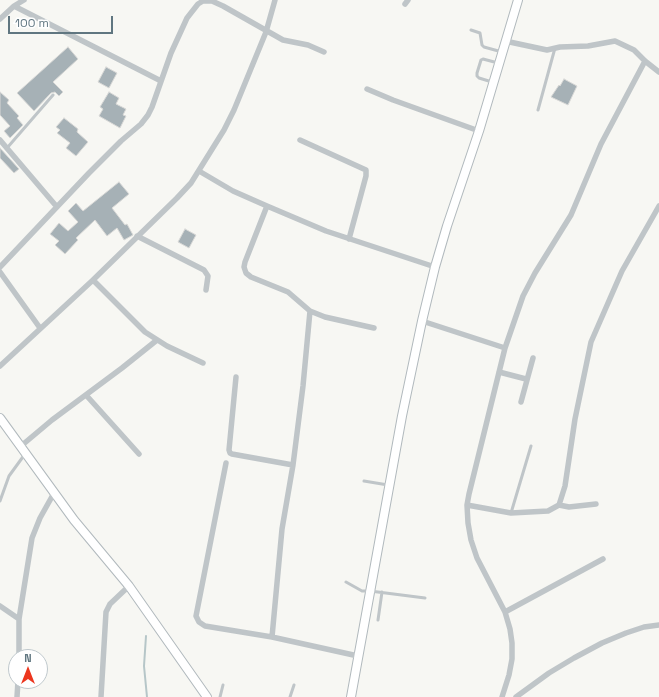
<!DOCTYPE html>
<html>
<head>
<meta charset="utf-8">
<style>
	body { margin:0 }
	#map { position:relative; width:659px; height:697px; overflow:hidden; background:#f7f7f3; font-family:"Space Grotesk",sans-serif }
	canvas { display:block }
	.north { position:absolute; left:8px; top:649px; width:40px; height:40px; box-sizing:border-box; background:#fff; border:1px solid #bfc8cc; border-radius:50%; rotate:0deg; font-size:11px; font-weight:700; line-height:16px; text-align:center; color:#607680 }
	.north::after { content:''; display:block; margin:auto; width:14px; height:18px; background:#ec361e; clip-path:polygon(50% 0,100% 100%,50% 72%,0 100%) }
	.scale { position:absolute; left:8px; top:16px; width:105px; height:18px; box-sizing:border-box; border:2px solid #607680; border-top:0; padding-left:5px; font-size:12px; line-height:14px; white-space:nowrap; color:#607680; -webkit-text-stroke:3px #fff; paint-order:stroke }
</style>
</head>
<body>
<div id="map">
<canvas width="659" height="697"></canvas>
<div class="north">N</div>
<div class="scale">100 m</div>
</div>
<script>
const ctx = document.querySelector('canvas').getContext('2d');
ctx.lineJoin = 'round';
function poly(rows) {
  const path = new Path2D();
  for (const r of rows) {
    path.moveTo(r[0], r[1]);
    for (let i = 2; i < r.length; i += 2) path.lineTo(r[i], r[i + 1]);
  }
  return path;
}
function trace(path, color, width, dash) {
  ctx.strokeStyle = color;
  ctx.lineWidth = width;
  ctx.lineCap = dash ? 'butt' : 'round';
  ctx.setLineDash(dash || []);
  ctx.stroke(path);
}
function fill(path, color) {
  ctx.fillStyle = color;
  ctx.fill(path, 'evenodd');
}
trace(poly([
	[146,636,144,666,147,697]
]), '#b6c6c8', 2);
const building = poly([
	[68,47,78,59,53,82,63,92,59,96,55,92,51,93,34,111,17,93,68,47],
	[106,67,117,73,109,88,98,82,106,67],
	[564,79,577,86,568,105,551,97,559,85,560,86,564,79],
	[0,92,9,100,7,103,19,116,17,118,23,125,10,138,4,131,10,126,0,115,0,92],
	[109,92,119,98,116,104,126,109,123,115,126,116,120,128,99,116,103,109,100,107,109,92],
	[64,118,78,129,77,132,88,142,76,156,66,148,70,143,57,133,60,130,56,127,64,118],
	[0,148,19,169,14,173,0,158,0,148],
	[119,182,129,194,112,208,125,225,127,224,133,235,124,240,117,228,107,236,95,220,76,238,78,240,65,254,55,245,59,241,50,234,59,223,68,231,78,222,68,211,76,203,83,211,119,182],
	[185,229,196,235,189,248,178,242,185,229]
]);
fill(building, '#a6b1b6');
trace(building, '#d8d8d6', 1);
const secondary = poly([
	[0,418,74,520,129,586,207,697],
	[351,697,402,416,422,321,435,267,447,226,479,131,518,0]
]);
trace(secondary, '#b1b9bd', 10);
trace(poly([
	[471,30,480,33,482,45,484,47,502,52],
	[492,82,479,78,477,76,477,73,481,60,483,59,498,63],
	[538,110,555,48],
	[7,148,53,95],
	[364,481,388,485],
	[0,501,9,476,25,454],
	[511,513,531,446],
	[346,582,362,591,370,591,425,598],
	[378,620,382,592],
	[220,697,223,685],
	[290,697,294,685]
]), '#bfc5c8', 3);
trace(poly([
	[405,4,408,0],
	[14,6,161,81],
	[0,19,14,6,24,0],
	[505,41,547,50,560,47,588,46,615,41,634,50,645,61,659,72],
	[367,89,393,100,479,131],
	[0,140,57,207],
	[300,140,366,170,366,176,349,239],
	[199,171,233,191,267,206,326,231,435,267],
	[267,206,245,262,244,267,246,273,251,277,288,292,310,311,325,317,374,328],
	[137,236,204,270,208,276,206,290],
	[0,267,89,173,121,141,141,124,148,115,152,107,171,53,187,18,198,4,203,1,212,1,223,6,283,40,308,45,324,52],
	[0,272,40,328],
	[93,280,145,332,167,346,203,363],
	[422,321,505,348],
	[0,366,93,280,177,198,191,183,224,130,234,110,266,32,275,0],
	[499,372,526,379],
	[236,377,229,450,230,453,232,454,293,465],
	[86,395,139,454],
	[521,402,533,358],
	[21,446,52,420,122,368,157,340],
	[226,463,196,616,199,622,205,626,272,637,358,656],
	[467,505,511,513,548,511,559,505,565,486,575,419,591,342,622,271,659,206],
	[559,505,569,507,596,504],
	[0,606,19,619],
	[505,612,603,559],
	[272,637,282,529,293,465,303,386,310,311],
	[19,657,19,619,32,538,40,518,54,493],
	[17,697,18,681],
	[101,697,106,612,110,604,129,586],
	[502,697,509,675,512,659,512,643,510,629,505,612,477,558,471,540,468,523,467,505,469,494,505,348,523,296,535,273,571,215,601,144,645,61],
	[516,697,549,673,574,658,602,643,626,633,644,627,659,625]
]), '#bfc5c8', 5.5);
trace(secondary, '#fff', 8);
</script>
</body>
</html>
